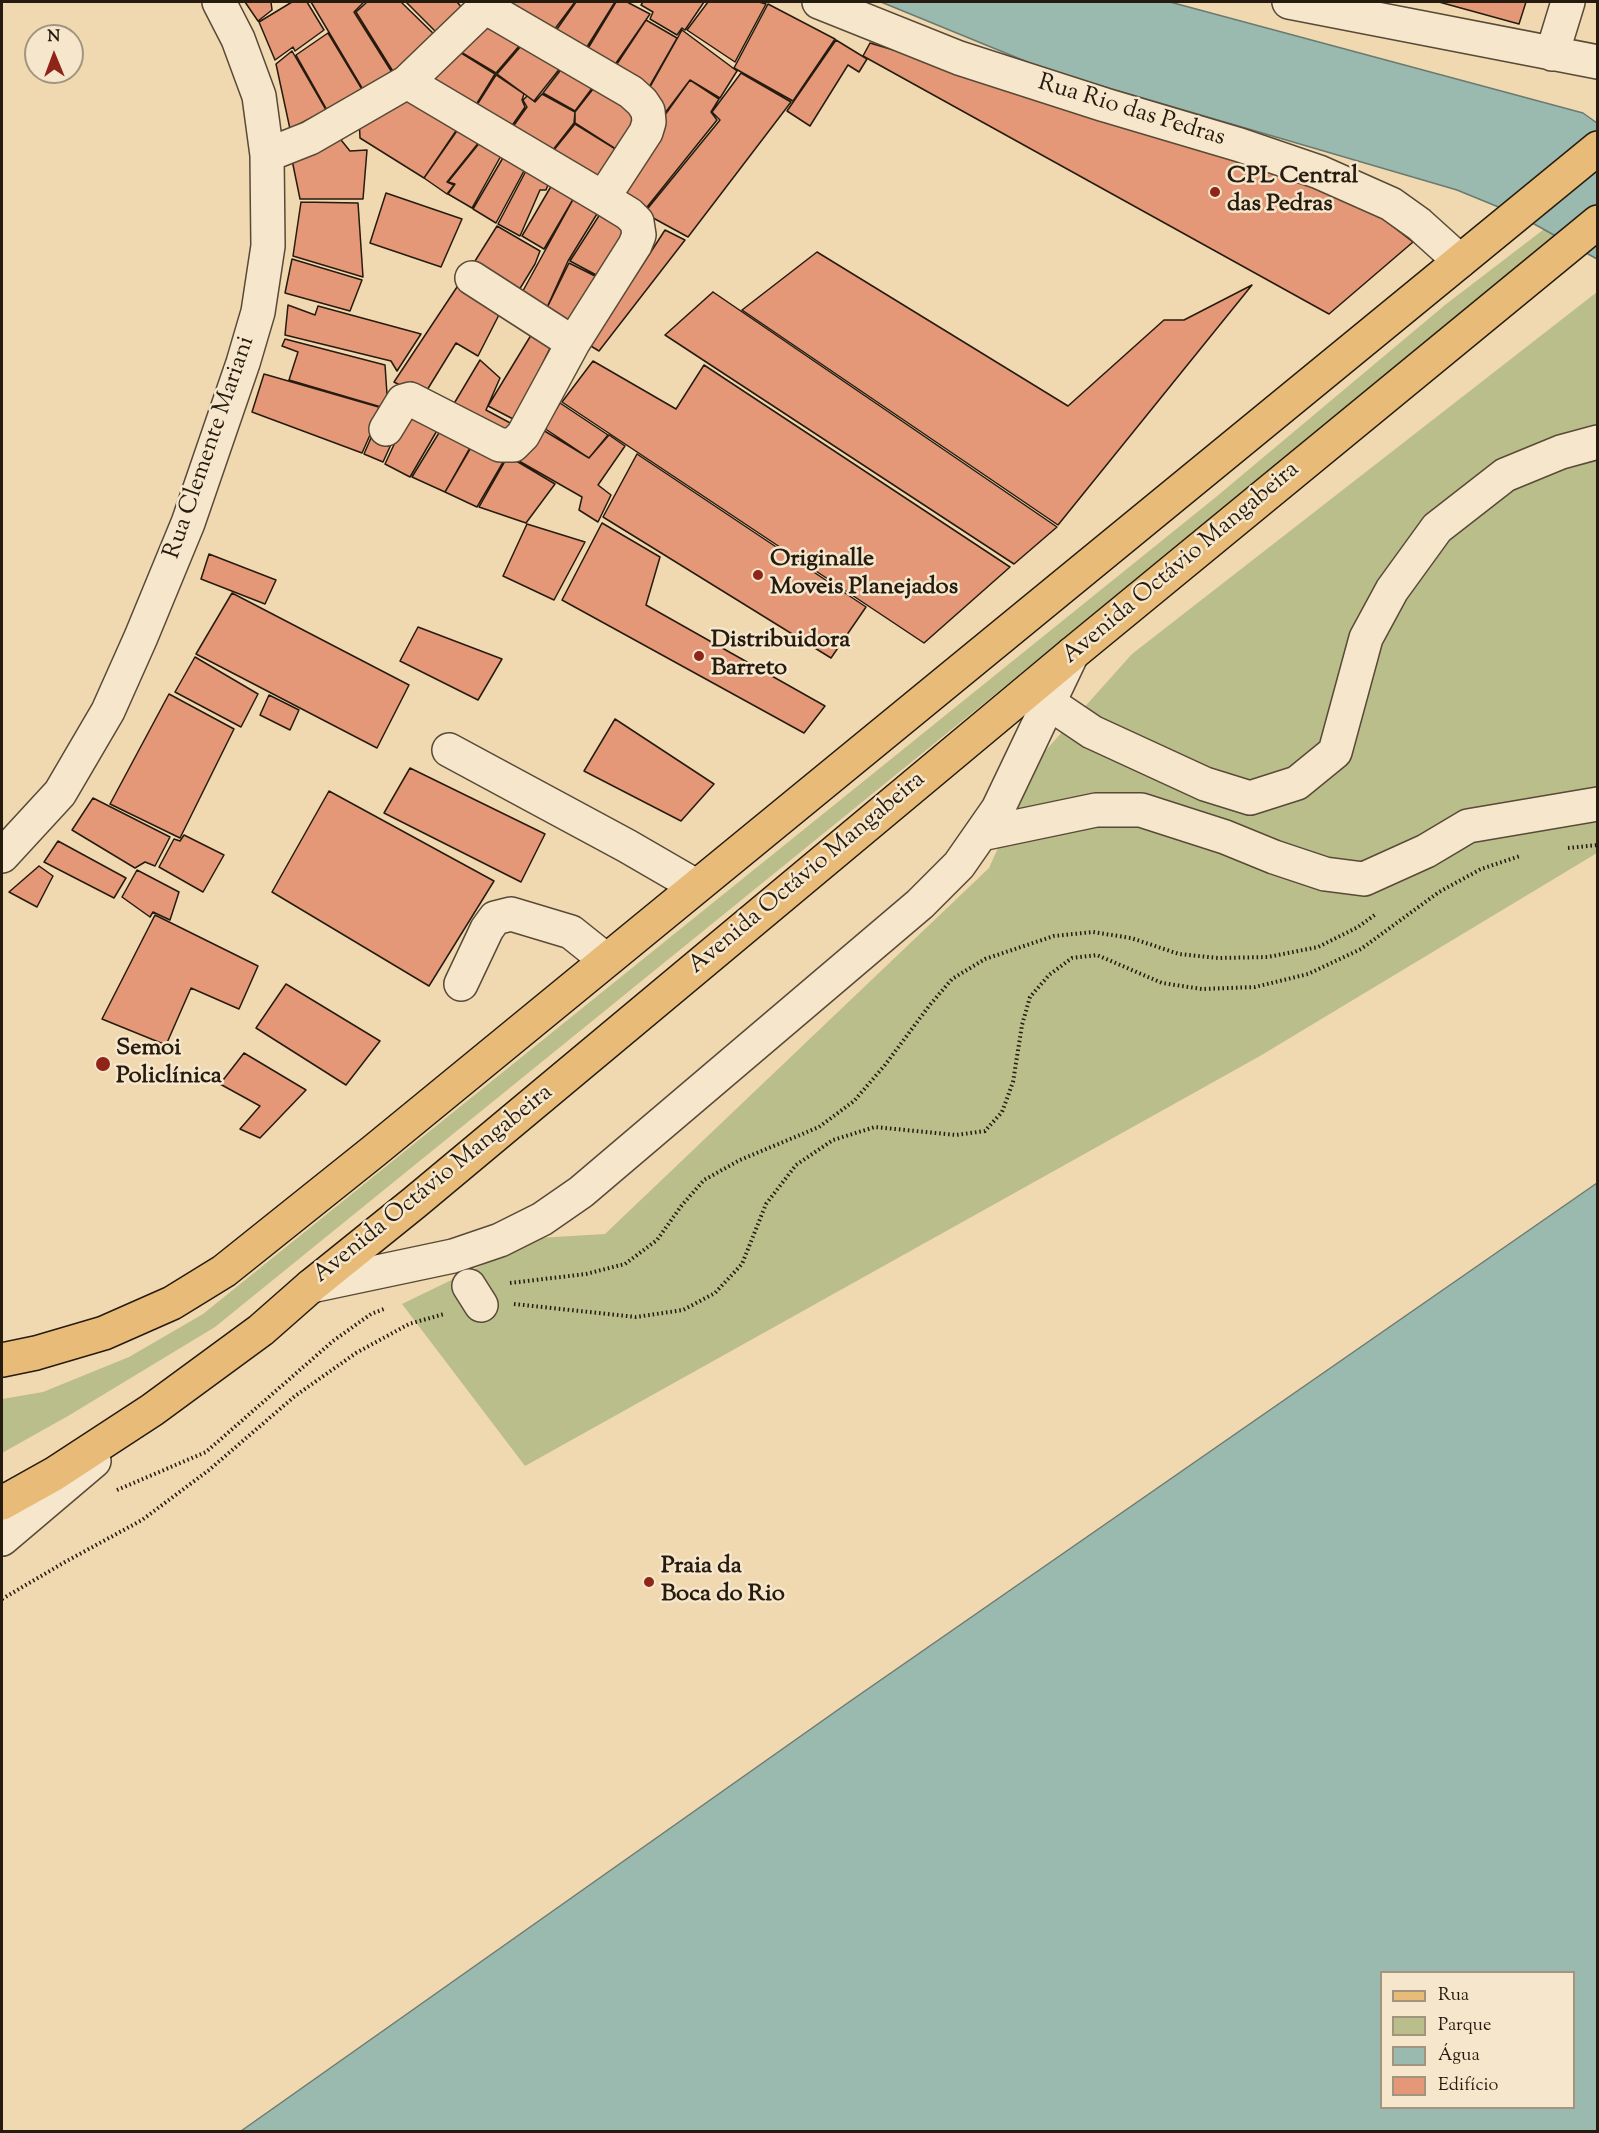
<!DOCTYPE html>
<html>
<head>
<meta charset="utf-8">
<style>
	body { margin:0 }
	#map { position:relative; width:1599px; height:2133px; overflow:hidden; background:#f0d8b1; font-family:"Sorts Mill Goudy",serif }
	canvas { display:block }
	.frame { position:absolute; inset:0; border:3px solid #251b0e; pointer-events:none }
	.legend { position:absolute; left:1380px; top:1971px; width:195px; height:138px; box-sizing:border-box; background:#f5e6cc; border:2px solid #a29580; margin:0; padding:8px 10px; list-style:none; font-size:18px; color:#251b0e }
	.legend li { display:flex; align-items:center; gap:12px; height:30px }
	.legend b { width:30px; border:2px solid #a29580 }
	.north { position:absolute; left:24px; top:24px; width:60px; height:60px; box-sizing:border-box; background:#f5e6cc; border:2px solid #a29580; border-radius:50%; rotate:359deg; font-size:16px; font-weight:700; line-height:24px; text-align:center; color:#251b0e }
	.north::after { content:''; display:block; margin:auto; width:21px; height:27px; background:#8f2418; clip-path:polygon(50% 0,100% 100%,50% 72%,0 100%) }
</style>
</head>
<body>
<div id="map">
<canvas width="1599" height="2133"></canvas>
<div class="frame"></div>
<ul class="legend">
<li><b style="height:8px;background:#e8bc78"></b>Rua</li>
<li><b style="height:16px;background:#babe8b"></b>Parque</li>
<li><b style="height:16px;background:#9ab9af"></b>Água</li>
<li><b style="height:16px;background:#e49878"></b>Edifício</li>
</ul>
<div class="north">N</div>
</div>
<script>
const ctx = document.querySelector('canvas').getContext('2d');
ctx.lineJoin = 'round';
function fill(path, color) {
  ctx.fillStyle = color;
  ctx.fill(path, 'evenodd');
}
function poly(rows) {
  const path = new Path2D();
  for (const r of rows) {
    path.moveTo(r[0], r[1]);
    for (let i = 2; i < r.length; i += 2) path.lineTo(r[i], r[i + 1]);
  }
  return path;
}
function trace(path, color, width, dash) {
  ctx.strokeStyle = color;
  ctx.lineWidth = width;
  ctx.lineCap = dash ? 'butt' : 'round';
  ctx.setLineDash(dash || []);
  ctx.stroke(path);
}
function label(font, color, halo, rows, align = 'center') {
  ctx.font = font + ' "Sorts Mill Goudy",serif';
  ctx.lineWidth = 5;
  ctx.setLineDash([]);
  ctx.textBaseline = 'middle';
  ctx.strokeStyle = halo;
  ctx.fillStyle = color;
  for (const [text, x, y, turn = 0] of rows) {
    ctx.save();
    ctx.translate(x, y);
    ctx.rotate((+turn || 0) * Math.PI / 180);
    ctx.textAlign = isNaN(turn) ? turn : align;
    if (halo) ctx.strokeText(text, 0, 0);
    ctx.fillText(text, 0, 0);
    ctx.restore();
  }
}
fill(poly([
	[1597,206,215,1327,68,1416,2,1453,2,1399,43,1392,129,1357,203,1314,1216,497,1445,305,1552,223],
	[1597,292,1597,853,1260,1056,525,1466,402,1304,538,1238,605,1234,989,868,1038,759,1132,654]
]), '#babe8b');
const water = poly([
	[881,2,1170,2,1583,113,1597,123,1597,259,1518,215,1457,190,1047,70,881,2],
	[1597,1183,1597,2131,241,2131,849,1702,1597,1183],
	[1382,1972,1574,1972,1574,2108,1382,2108,1382,1972]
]);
fill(water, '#9ab9af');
trace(water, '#6b7a6f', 1.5);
const building = poly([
	[245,2,271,2,272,10,258,21,245,2],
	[292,2,307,2,324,30,295,51,293,47,275,60,259,22,292,2],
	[311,2,361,2,363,3,354,12,393,74,365,93,311,2],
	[365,2,401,2,439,39,394,73,356,12,366,3,365,2],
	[406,2,457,2,464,10,441,37,406,2],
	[505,2,575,2,554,30,505,2],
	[576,2,615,2,585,50,555,32,576,2],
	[616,2,627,2,650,14,614,66,587,50,616,2],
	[643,2,704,2,685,30,682,28,677,35,650,19,653,12,641,5,643,2],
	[708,2,759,2,766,4,735,62,687,30,708,2],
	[1439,2,1526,2,1519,24,1439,2],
	[768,4,835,39,793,101,734,68,768,4],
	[485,19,526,38,496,73,459,51,485,19],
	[646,20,677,38,649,87,615,67,646,20],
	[682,30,737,71,720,98,690,80,662,117,650,87,682,30],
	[328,33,363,91,327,110,296,55,328,33],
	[527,39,565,62,534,101,497,74,527,39],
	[836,40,867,59,859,72,848,65,810,126,787,111,836,40],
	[870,43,1223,148,1382,218,1413,242,1329,314,863,56,870,43],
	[292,51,326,110,290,129,276,64,292,51],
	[458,51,495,74,474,108,429,79,458,51],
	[566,63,596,83,575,111,543,93,566,63],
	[741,73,791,102,688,237,644,213,720,120,712,112,741,73],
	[496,75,524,94,522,100,525,107,511,127,475,108,496,75],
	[690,80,719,99,711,112,717,120,643,212,619,195,662,119,690,80],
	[597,84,644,123,622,153,575,123,575,112,597,84],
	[402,89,460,125,424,178,360,138,359,116,402,89],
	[542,94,575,112,574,123,549,155,512,128,527,107,523,100,527,96,535,102,542,94],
	[575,124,622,153,599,188,549,156,575,124],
	[461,125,480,141,447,182,454,185,447,194,424,178,461,125],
	[337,135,350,151,367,150,363,199,300,199,291,155,337,135],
	[481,141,502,154,472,208,448,194,455,184,448,182,481,141],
	[504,156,525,169,496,223,473,209,504,156],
	[527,169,549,182,546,190,540,190,520,236,498,224,527,169],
	[553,183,575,196,544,249,522,236,553,183],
	[386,193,462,219,441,267,370,243,386,193],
	[575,196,600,209,568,261,544,314,519,298,575,196],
	[301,202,358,203,363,277,293,256,301,202],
	[602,211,635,231,600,277,570,261,602,211],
	[497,226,540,251,535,264,516,295,470,269,497,226],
	[665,230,685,240,599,351,581,340,626,277,634,278,665,230],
	[817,252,1068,406,1164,320,1184,320,1252,285,1058,525,742,310,817,252],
	[292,259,362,280,350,311,285,293,292,259],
	[569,263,599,278,568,328,544,314,569,263],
	[463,278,504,305,478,356,456,343,424,395,412,382,407,389,394,382,463,278],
	[713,292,1057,527,1014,564,665,335,713,292],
	[288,305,315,315,318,306,421,334,397,371,391,361,285,335,288,305],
	[536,327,554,340,515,420,488,406,536,327],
	[285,339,385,365,388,409,289,380,298,352,282,346,285,339],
	[480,360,500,378,486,410,514,425,507,442,449,412,480,360],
	[593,361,676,409,704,365,1010,567,924,643,562,402,593,361],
	[264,374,382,408,362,453,252,412,264,374],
	[560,403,608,435,589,458,544,428,560,403],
	[411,408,442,422,410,477,385,464,411,408],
	[445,423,476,437,445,492,412,477,445,423],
	[543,430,589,458,609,435,625,446,598,485,611,495,598,522,579,510,582,497,519,461,543,430],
	[374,431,394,438,383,462,364,454,374,431],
	[477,437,509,452,477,507,445,492,477,437],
	[637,454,866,607,831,658,603,517,637,454],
	[508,456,555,484,526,523,479,507,508,456],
	[602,523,660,557,646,605,825,706,804,733,562,600,602,523],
	[527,524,585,542,554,600,503,576,527,524],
	[209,554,276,580,265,604,201,579,209,554],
	[232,593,409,685,377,748,196,654,232,593],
	[418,627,502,659,478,700,400,661,418,627],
	[195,657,258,694,241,727,175,692,195,657],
	[169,694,234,729,180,838,110,804,169,694],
	[269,695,299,710,290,730,260,715,269,695],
	[615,719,714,784,681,821,584,771,615,719],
	[410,768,545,834,521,882,384,813,410,768],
	[329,791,494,881,429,986,272,892,329,791],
	[93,798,170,837,155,866,145,862,135,868,72,830,93,798],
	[184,835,224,855,203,892,159,867,174,839,180,841,184,835],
	[58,841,126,878,114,898,44,862,58,841],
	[39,866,53,876,37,907,9,892,39,866],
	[137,870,179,892,170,920,153,912,150,917,122,897,137,870],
	[155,915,258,966,239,1009,191,988,166,1045,102,1019,155,915],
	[286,984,380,1041,346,1085,256,1028,286,984],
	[244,1053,306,1090,260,1138,240,1129,260,1106,220,1084,244,1053]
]);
fill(building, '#e49878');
trace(building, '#251b0e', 1.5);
const minor = poly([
	[819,2,959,58,1105,105,1240,145,1319,172,1391,204,1419,224,1460,261],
	[1289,2,1598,62],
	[1552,54,1568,2],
	[407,82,603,198],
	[267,155,310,138,407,82,490,2],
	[472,278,573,343],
	[386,429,403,401,410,399,500,445,513,445,523,435,573,343,635,245,639,235,637,222,629,214,603,198,646,132,649,122,648,111,642,102,631,92,485,7],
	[1049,703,1092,732,1205,784,1250,798,1297,783,1335,752,1366,638,1392,590,1437,528,1505,475,1561,452,1598,442],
	[449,750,627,846,696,886],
	[981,834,1096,810,1141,810,1225,837,1274,857,1325,874,1364,879,1426,851,1468,826,1598,804],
	[2,856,60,793,108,711,141,637,188,523,243,363,258,312,268,246,267,155,259,96,238,39,219,2],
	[461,984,487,929,495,918,511,914,571,932,606,960],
	[311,1286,453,1256,500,1240,542,1219,581,1192,920,904,959,865,998,809,1072,654],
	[469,1286,481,1305],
	[2,1539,94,1461]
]);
const major = poly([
	[2,1360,36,1353,104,1333,172,1303,224,1271,374,1151,1598,148],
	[2,1503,54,1474,152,1410,261,1330,311,1286,414,1203,1072,654,1598,222]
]);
trace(minor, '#584a37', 36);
trace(major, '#251b0e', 36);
trace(poly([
	[1568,848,1598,845],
	[510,1283,586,1274,625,1264,657,1240,682,1205,704,1180,740,1160,819,1127,854,1101,885,1065,929,1006,952,979,985,959,1054,936,1093,932,1131,938,1179,954,1218,958,1268,957,1318,947,1358,927,1376,914],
	[514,1304,636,1317,683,1310,715,1293,742,1264,766,1204,796,1165,833,1140,875,1127,956,1135,985,1131,1002,1112,1013,1082,1022,1025,1030,997,1049,975,1072,958,1097,955,1162,983,1202,989,1255,987,1308,974,1361,949,1439,892,1481,869,1520,856],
	[117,1490,206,1452,333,1341,371,1314,384,1309],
	[2,1599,65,1562,142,1520,209,1470,295,1396,356,1353,409,1324,444,1314]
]), '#251b0e', 4, [1.5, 3]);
trace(minor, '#f5e6cc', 33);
trace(major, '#e8bc78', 33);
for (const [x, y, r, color] of [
	[1215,192,6,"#8f2418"],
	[758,575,6,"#8f2418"],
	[699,656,6,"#8f2418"],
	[103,1064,8,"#8f2418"],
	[649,1582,6,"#8f2418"]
]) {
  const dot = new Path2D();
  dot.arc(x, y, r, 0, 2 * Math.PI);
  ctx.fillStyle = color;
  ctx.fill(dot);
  trace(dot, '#f5e6cc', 2);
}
label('24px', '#251b0e', '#f5e6cc', [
	["Rua Rio das Pedras",1131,112,17],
	["Rua Clemente Mariani",211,448,-71],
	["Avenida Octávio Mangabeira",1182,564,-40],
	["Avenida Octávio Mangabeira",808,874,-40],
	["Avenida Octávio Mangabeira",434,1185,-39]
]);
label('bold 24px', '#251b0e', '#f5e6cc', [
	["CPL Central",1227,178],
	["das Pedras",1227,206],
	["Originalle",770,561],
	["Moveis Planejados",770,589],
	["Distribuidora",711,642],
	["Barreto",711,670],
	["Semoi",116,1050],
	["Policlínica",116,1078],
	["Praia da",661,1568],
	["Boca do Rio",661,1596]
], 'left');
</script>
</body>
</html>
